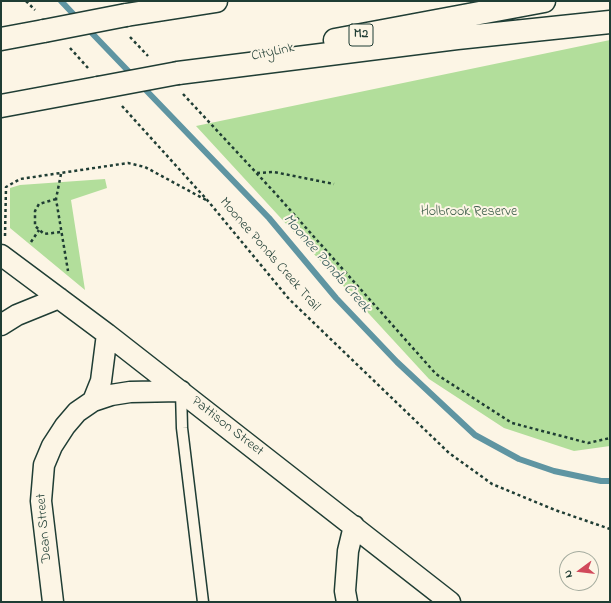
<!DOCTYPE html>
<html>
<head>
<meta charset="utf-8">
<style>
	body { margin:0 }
	#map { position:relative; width:611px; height:603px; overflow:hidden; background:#fcf5e5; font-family:"Indie Flower",sans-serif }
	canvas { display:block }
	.frame { position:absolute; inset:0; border:2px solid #1f3d34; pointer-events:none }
	.north { position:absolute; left:559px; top:551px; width:40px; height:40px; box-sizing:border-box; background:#fcf5e5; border:1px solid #a4ab9e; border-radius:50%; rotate:255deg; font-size:11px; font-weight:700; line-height:16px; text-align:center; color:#1f3d34 }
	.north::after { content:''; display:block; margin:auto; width:14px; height:18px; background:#d1495b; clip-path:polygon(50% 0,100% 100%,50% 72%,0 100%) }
</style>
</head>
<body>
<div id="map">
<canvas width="611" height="603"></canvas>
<div class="frame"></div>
<div class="north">N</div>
</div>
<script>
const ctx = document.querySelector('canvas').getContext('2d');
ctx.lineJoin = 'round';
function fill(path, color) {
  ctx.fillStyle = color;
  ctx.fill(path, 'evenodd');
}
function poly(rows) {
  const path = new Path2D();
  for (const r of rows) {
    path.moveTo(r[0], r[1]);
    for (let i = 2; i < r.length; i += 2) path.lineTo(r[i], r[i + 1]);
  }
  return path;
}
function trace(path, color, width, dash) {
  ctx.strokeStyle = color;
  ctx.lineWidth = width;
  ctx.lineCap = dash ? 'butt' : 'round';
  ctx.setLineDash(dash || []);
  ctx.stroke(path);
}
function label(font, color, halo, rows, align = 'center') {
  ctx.font = font + ' "Indie Flower",sans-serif';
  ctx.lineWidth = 4;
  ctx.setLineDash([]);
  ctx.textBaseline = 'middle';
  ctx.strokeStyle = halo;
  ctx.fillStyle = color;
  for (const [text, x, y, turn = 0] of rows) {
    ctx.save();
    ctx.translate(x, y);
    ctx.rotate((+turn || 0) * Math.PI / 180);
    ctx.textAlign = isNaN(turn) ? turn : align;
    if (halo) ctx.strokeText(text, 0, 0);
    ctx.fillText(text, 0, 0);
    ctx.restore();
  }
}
fill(poly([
	[610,40,610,446,574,451,504,428,429,379,196,126],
	[105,179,107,188,71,200,85,290,10,228,10,188,20,185]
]), '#b2de9b');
trace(poly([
	[61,1,78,19],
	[87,28,133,76],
	[141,85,269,218,336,298,397,362,475,435,519,459,554,471,601,481,610,481]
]), '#5f95a2', 6);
const lane = poly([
	[181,391,182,428,203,602]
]);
const street = poly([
	[1,255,107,334,450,602],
	[1,325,17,315,59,298],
	[93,401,101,381,107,334],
	[53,602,41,501,44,465,52,446,65,426,77,412,93,401,111,395,130,392,181,391],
	[347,602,345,591,348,551,354,526]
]);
const highway = poly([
	[126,15,216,1],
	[1,39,44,31],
	[335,40,544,1],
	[178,73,457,38,610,22],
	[1,106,98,88]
]);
trace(lane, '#1f3d34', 13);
trace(street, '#1f3d34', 23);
trace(highway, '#1f3d34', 25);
trace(poly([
	[26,1,35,10],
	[130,37,148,56],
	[70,48,88,68],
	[183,94,275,193,436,374,512,423,588,443,610,438],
	[122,106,208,201,289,299,449,453,492,484,555,510,610,529],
	[257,173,274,172,334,184],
	[61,174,56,199,68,271],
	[56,199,39,204,35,211,35,226,44,234,61,232],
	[5,236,6,187,20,179,128,163,145,167,206,200],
	[31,242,39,230]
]), '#1f3d34', 2.5, [3, 3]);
trace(lane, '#fcf5e5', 10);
trace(street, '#fcf5e5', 20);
trace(highway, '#fcf5e5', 22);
const highwayBridge = poly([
	[44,31,126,15],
	[98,88,178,73]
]);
trace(highwayBridge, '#1f3d34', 25, []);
trace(highwayBridge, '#fcf5e5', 22);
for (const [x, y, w] of [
	[361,35,24]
]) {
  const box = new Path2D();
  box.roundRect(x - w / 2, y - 11, w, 22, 3);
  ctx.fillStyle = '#fcf5e5';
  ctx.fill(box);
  trace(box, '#1f3d34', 1);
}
label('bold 13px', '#1f3d34', null, [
	["M2",361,35]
]);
label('14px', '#1f3d34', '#fcf5e5', [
	["CityLink",273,53,-12],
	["Moonee Ponds Creek Trail",269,255,49],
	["Pattison Street",227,427,38],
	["Dean Street",45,528,-95]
]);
label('14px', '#3c5d49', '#fcf5e5', [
	["Holbrook Reserve",469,213]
]);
label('italic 15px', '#345a59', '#fcf5e5', [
	["Moonee Ponds Creek",326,264,49]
]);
</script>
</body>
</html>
